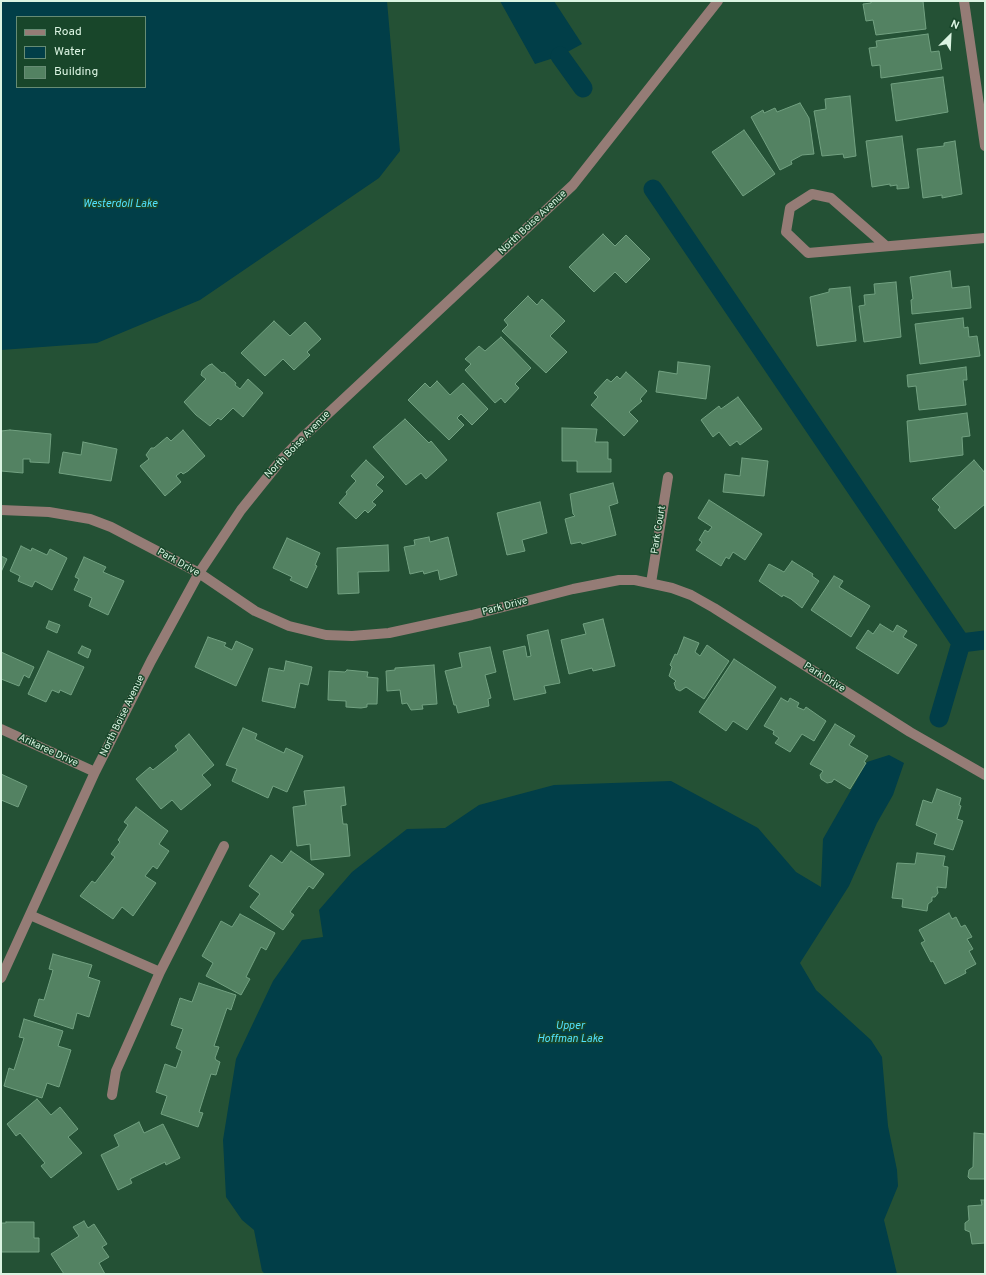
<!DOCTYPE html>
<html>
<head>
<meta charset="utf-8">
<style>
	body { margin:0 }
	#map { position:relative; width:986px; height:1275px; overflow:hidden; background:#245135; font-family:Overpass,sans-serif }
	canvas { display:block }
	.frame { position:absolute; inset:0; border:2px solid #dbf4e2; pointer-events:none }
	.legend { position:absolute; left:16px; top:16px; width:130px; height:72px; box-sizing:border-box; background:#18462a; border:1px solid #668c74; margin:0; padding:5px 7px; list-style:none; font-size:12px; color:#dbf4e2 }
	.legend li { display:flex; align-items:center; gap:8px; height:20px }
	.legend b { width:20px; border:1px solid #668c74 }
	.north { position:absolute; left:930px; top:16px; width:40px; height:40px; -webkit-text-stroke:3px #18462a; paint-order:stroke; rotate:24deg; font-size:11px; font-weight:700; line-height:16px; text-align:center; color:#dbf4e2 }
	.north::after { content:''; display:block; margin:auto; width:14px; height:18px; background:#dbf4e2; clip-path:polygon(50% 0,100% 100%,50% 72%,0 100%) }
</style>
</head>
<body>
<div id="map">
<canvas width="986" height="1275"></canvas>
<div class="frame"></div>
<ul class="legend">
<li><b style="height:5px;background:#957c76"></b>Road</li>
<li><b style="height:11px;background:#013e48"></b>Water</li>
<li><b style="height:11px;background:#538262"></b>Building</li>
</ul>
<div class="north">N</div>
</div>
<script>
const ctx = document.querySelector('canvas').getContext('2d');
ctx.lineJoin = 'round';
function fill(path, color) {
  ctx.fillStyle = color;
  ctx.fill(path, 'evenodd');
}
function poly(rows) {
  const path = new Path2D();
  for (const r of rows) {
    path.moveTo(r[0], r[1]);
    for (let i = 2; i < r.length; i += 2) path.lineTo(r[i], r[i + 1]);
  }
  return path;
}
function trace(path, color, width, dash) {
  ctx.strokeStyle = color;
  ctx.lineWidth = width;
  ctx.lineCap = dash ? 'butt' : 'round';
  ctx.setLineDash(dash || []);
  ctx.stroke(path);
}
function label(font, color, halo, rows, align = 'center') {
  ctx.font = font + ' Overpass,sans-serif';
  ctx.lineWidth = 3;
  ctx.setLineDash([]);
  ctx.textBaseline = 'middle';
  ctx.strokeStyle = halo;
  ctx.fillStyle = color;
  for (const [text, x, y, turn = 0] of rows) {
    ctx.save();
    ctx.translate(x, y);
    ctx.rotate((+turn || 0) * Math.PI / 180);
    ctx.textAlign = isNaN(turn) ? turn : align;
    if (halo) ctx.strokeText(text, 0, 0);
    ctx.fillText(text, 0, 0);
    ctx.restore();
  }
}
fill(poly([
	[1,1,387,1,400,151,379,178,200,300,97,343,1,350],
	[17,17,145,17,145,87,17,87],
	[500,1,554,1,582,44,560,56,535,64],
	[889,755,904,763,893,795,877,823,849,886,800,963,816,990,871,1040,882,1057,888,1126,897,1170,898,1186,884,1220,897,1274,265,1274,262,1271,254,1230,242,1220,226,1197,223,1140,236,1059,273,981,302,940,323,937,319,910,352,872,407,829,445,828,479,805,554,785,671,781,758,828,796,872,821,887,823,839,867,762]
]), '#013e48');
trace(poly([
	[560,56,583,88],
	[653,189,961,643],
	[961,643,985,640],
	[939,718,961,643]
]), '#013e48', 19);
const building = poly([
	[871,1,923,1,926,29,876,35,873,20,866,21,863,4,871,3,871,1],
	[928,34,931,52,939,51,942,69,881,78,880,65,872,66,869,48,877,47,876,41,928,34],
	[943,77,948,112,896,121,891,84,943,77],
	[850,96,856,156,844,158,843,154,822,156,814,111,826,109,825,99,850,96],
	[800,103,809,118,814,154,802,155,791,161,792,164,780,170,751,117,763,110,764,113,775,108,777,112,800,103],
	[744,130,775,174,743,196,712,152,744,130],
	[902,136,909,188,897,189,897,185,890,186,890,184,872,187,866,141,902,136],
	[955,141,962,194,942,198,942,195,923,198,917,149,944,146,944,143,955,141],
	[603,234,615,246,626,235,650,259,626,283,615,272,594,292,569,267,603,234],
	[950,271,952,288,969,286,971,308,912,314,911,300,913,299,910,277,950,271],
	[896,282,901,337,864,342,859,306,865,305,864,295,875,294,874,284,896,282],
	[850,287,856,341,817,346,810,297,829,292,829,289,850,287],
	[528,296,537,305,542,299,565,321,550,336,567,352,546,373,502,331,508,325,504,320,528,296],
	[963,318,964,328,968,327,969,337,977,336,980,356,920,364,915,324,963,318],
	[274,321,290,336,305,322,321,339,307,352,310,355,294,370,283,359,265,376,241,353,274,321],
	[501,337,531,368,515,384,519,388,505,403,501,398,495,403,465,370,471,364,465,359,479,346,485,351,501,337],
	[678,362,710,366,706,399,656,392,659,371,677,374,678,362],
	[212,364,222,373,224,372,236,383,235,385,240,389,248,379,263,393,243,417,233,408,221,420,218,418,210,426,196,415,184,402,206,379,201,375,202,371,209,365,212,364],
	[966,367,967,380,963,380,966,405,919,410,916,386,908,387,907,375,966,367],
	[626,372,647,391,640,399,642,401,629,412,638,421,624,436,591,405,598,397,594,393,607,379,611,382,617,376,620,379,626,372],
	[437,381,450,395,463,383,488,409,472,425,461,414,457,418,464,425,449,440,408,400,425,383,430,388,437,381],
	[738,397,762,429,740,445,737,441,730,446,719,432,713,437,701,420,719,406,721,409,738,397],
	[967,413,970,436,962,437,963,455,910,462,907,421,967,413],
	[405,419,429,443,431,441,447,460,426,479,421,473,406,485,373,447,405,419],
	[562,428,597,429,595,442,608,442,608,459,611,459,611,472,577,472,577,461,562,461,562,428],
	[10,430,51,434,49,463,30,462,30,459,23,459,23,473,1,471,1,431,10,430],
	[183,430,205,456,188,471,183,474,181,472,176,476,181,482,165,496,140,466,149,459,146,455,151,448,154,448,167,437,171,441,183,430],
	[83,442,117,449,111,481,59,473,63,452,81,455,83,442],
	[742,458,768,461,764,496,723,492,725,474,740,476,742,458],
	[366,460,384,477,376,485,383,491,372,502,376,505,368,513,365,510,356,519,339,503,347,494,346,492,356,481,351,476,366,460],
	[974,460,985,473,985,504,955,529,938,510,940,507,932,499,974,460],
	[613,483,618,503,609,506,616,535,582,544,581,542,571,544,565,519,575,516,573,514,570,494,613,483],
	[709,500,762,534,745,560,733,552,729,559,726,557,721,566,696,550,702,542,699,540,705,530,708,532,712,527,698,518,709,500],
	[540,502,547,533,522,540,525,551,507,555,497,513,540,502],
	[429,537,430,542,448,537,457,575,440,580,438,570,424,574,423,571,410,574,404,547,415,545,414,540,429,537],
	[287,538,320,553,315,565,317,566,307,588,290,580,292,577,273,568,287,538],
	[388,545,389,571,358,572,359,593,338,594,337,548,388,545],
	[21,546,31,551,32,548,47,555,50,549,67,558,52,590,35,581,32,587,18,581,20,576,10,571,21,546],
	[1,556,7,559,1,572,1,556],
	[84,557,106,567,103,572,124,581,108,615,89,606,92,598,74,590,79,579,75,577,84,557],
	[792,561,813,574,812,576,819,581,802,608,791,599,783,595,782,597,759,581,769,564,784,572,792,561],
	[834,576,843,581,839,587,870,606,851,637,811,610,834,576],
	[603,619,615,666,593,671,592,668,569,674,561,640,586,634,583,624,603,619],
	[49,621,60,625,57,633,46,628,49,621],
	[880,624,893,632,897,625,907,631,903,637,917,645,898,674,856,648,868,630,873,634,880,624],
	[548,630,560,683,544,686,546,693,514,700,503,651,525,646,527,657,531,656,527,635,548,630],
	[208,637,226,643,224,646,232,650,236,641,253,649,236,686,195,667,208,637],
	[684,637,699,643,695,652,700,656,707,645,729,661,704,699,686,687,680,691,676,689,674,683,676,681,669,676,672,667,670,665,675,654,677,655,684,637],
	[82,646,91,650,88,658,78,653,82,646],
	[490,647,496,672,485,675,491,698,488,699,489,706,458,713,456,705,454,705,445,671,462,667,459,653,490,647],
	[48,651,84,667,71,695,60,690,59,693,52,690,46,702,28,694,48,651],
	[1,652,34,667,29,678,24,675,19,686,1,679,1,652],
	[734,659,776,687,747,730,733,721,726,731,699,712,734,659],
	[286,661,312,667,308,685,300,683,295,708,262,701,269,668,284,671,286,661],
	[434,665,437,704,422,705,423,709,411,710,407,703,402,704,400,690,387,691,386,671,395,670,395,668,434,665],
	[347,670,368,672,367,677,378,678,377,704,367,704,367,707,361,708,346,707,346,701,328,700,329,671,345,672,347,670],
	[781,698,788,702,790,698,799,703,797,707,804,710,806,707,826,721,814,741,802,734,790,752,775,743,779,738,773,734,774,731,764,726,781,698],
	[835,724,855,736,849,745,868,756,864,762,866,763,850,789,834,779,832,782,827,783,821,779,820,775,823,771,810,764,835,724],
	[243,728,257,734,255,739,284,753,286,748,303,756,287,792,273,786,268,798,232,781,237,769,226,765,243,728],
	[189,734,214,765,202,775,211,785,181,810,172,800,161,809,136,779,150,767,153,770,178,750,175,746,189,734],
	[1,774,27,786,18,807,1,800,1,774],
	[344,787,346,805,341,806,343,824,347,824,350,856,311,860,310,844,297,846,293,807,306,805,304,791,344,787],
	[937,789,961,798,959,805,961,806,957,819,963,821,953,850,934,844,937,834,916,825,923,800,932,803,937,789],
	[136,807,168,831,159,844,169,851,157,869,153,866,145,876,156,883,133,916,122,907,113,919,80,896,92,881,95,883,115,857,111,854,120,842,118,840,128,825,124,822,136,807],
	[291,851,324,874,313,889,309,886,290,912,294,915,283,930,250,907,260,894,249,886,271,855,282,863,291,851],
	[917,853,945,856,943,866,948,867,946,888,937,887,938,893,935,897,932,897,932,901,928,904,927,911,902,907,903,899,892,898,897,863,915,864,917,853],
	[949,913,952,919,956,917,961,927,965,925,972,937,967,939,973,949,969,951,976,964,965,970,966,973,945,984,933,961,931,962,921,943,925,941,919,930,949,913],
	[240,914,275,933,266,950,261,947,246,977,250,979,241,995,206,976,213,963,202,956,221,921,232,927,240,914],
	[53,954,92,965,88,977,100,981,89,1017,77,1013,73,1029,34,1016,39,999,44,1000,53,970,49,969,53,954],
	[199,983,236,995,231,1010,227,1008,214,1046,219,1047,215,1058,216,1060,220,1062,216,1075,211,1074,199,1112,203,1113,198,1127,161,1114,167,1096,156,1092,165,1064,176,1068,182,1051,176,1048,183,1029,171,1025,180,998,192,1002,199,983],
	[24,1019,63,1031,58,1046,71,1050,59,1087,47,1083,42,1098,4,1086,9,1068,14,1070,24,1038,19,1037,24,1019],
	[37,1099,51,1115,60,1107,78,1129,68,1137,82,1153,51,1178,41,1166,45,1163,20,1133,16,1136,7,1124,37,1099],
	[139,1122,144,1133,163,1124,180,1158,166,1165,165,1162,130,1179,132,1183,118,1190,101,1155,119,1146,114,1135,139,1122],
	[974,1133,985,1134,985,1179,970,1179,968,1177,969,1170,973,1167,974,1133],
	[981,1200,985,1200,985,1243,972,1244,970,1232,965,1230,965,1223,969,1220,968,1206,982,1205,981,1200],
	[84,1221,88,1228,94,1224,107,1244,102,1247,109,1257,99,1263,105,1274,64,1274,51,1254,79,1236,73,1227,84,1221],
	[6,1222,34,1222,34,1238,39,1238,39,1252,1,1252,1,1223,6,1223,6,1222]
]);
fill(building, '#538262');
trace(building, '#72a181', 1);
trace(poly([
	[964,1,985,146],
	[886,246,831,198,812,194,790,208,786,232,808,253,985,238],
	[1,510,49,512,90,519,111,527,199,573,255,611,289,626,326,635,352,636,389,633,472,615,573,589,619,580,635,580,672,588,691,595,714,608,910,732,985,775],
	[651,583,668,477],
	[1,729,95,772],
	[30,915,160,972],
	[1,978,95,772,151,661,199,573,241,510,282,459,302,438,573,185,718,1],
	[112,1095,116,1071,160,972,224,846]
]), '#957c76', 10);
label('10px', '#dbf4e2', '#18462a', [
	["North Boise Avenue",533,223,-43],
	["North Boise Avenue",298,445,-46],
	["Park Court",659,530,-81],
	["Park Drive",178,563,29],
	["Park Drive",505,607,-15],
	["Park Drive",824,678,32],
	["North Boise Avenue",123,716,-64],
	["Arikaree Drive",48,751,25]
]);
label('italic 11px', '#50e0fd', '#18462a', [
	["Westerdoll Lake",120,205],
	["Upper",570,1027],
	["Hoffman Lake",570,1040]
]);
</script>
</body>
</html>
